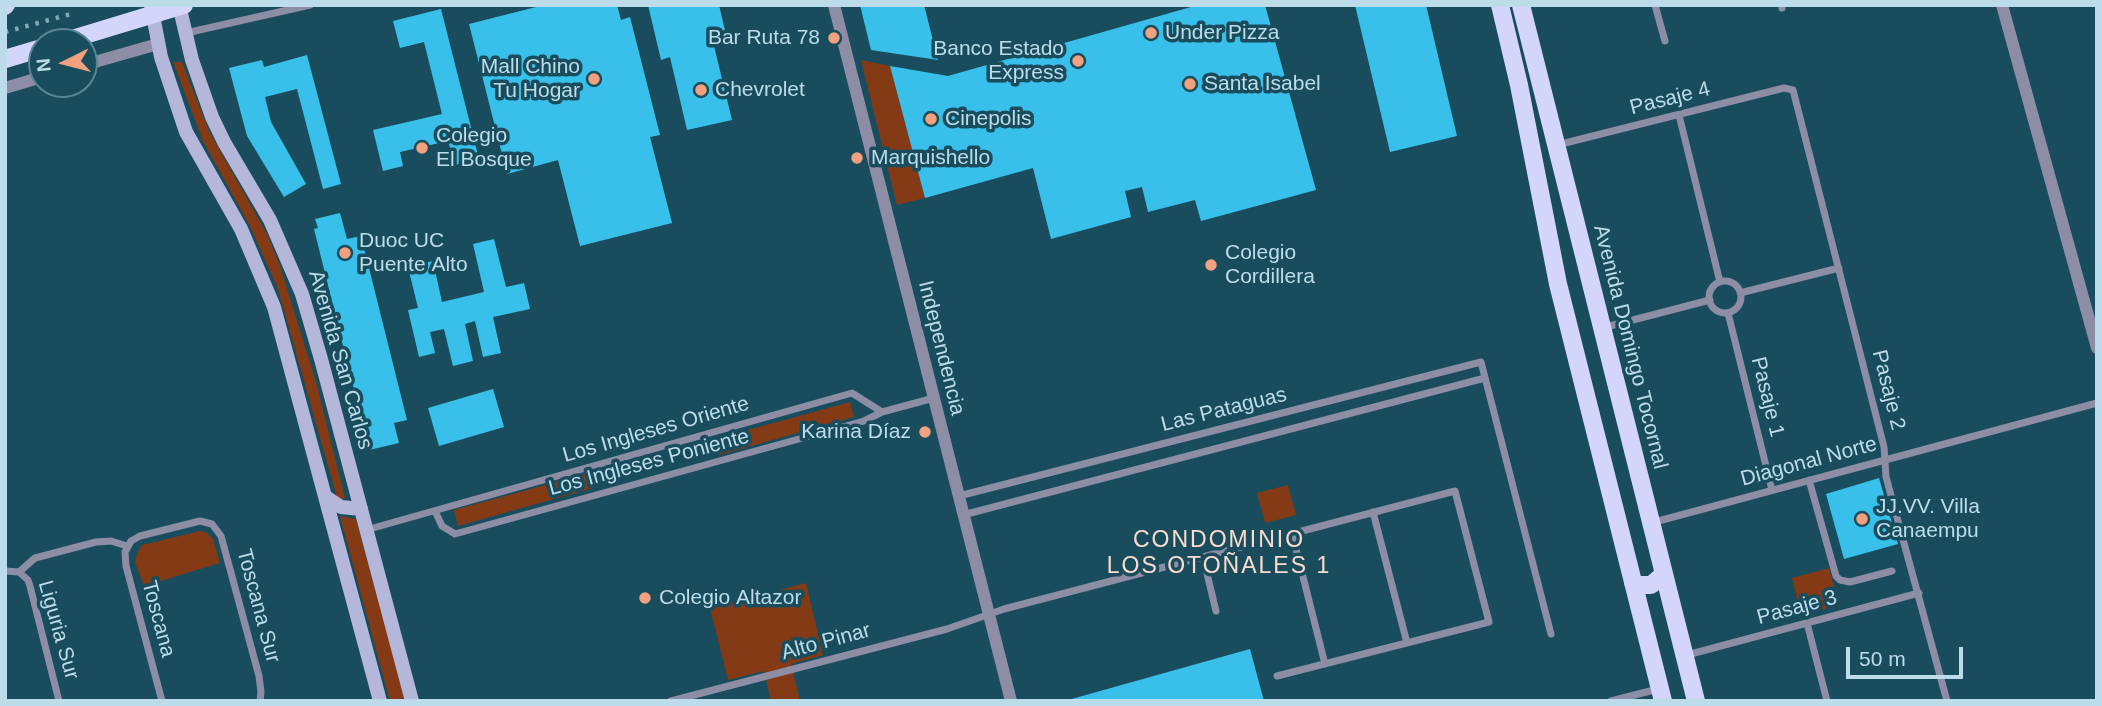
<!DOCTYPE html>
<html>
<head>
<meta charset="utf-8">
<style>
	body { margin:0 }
	#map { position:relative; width:2102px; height:706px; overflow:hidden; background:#194d5e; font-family:Arial,sans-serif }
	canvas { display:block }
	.frame { position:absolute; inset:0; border:7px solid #bcdce9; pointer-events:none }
	.north { position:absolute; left:28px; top:28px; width:70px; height:70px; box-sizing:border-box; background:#194d5e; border:2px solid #5a8696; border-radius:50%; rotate:264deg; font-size:19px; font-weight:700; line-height:28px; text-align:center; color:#bcdce9 }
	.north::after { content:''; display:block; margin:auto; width:24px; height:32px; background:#f2a17e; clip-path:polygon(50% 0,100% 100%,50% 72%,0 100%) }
	.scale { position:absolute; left:1846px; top:647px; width:117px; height:32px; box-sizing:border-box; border:4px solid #bcdce9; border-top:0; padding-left:9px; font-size:21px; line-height:24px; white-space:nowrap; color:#bcdce9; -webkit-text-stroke:5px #194d5e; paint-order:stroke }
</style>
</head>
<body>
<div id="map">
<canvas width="2102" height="706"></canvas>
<div class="frame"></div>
<div class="north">N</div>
<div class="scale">50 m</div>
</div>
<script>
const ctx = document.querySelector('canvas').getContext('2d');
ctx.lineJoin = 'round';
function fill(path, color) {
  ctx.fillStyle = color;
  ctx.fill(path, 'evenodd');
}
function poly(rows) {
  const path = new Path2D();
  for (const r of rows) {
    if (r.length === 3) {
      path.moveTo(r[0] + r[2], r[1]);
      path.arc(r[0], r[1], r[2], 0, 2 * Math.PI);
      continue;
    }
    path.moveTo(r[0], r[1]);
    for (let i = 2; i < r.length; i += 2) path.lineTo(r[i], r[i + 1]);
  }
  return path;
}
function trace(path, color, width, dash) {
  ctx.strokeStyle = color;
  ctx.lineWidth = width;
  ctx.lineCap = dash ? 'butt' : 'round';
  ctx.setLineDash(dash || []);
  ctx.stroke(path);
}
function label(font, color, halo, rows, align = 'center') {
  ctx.font = font + ' Arial,sans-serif';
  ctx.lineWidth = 7;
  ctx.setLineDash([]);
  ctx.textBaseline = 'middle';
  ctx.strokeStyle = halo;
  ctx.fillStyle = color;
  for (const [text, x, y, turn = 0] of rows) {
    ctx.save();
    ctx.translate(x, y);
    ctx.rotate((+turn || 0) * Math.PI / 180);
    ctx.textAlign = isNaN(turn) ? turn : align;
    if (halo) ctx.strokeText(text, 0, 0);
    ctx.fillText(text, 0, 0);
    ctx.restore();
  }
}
fill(poly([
	[861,60,890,66,925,198,897,205],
	[173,62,182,62,209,131,267,234,280,266,316,382,345,498,338,501,278,289,250,226,203,141],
	[850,402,854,417,719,455,715,439],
	[589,473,593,488,458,526,454,510],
	[1288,485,1296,515,1265,523,1257,493],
	[340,516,356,519,406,701,390,701],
	[200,531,206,532,213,539,220,563,144,586,135,562,137,554,142,545],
	[1829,568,1839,605,1801,615,1792,578],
	[806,583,823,655,791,664,800,701,771,701,764,671,728,680,710,608]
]), '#853a16');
fill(poly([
	[544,5,617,5,621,20,630,17,660,135,650,137,672,223,580,246,558,160,507,174,469,24],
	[648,5,719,5,728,43,714,46,732,120,687,130,670,57,661,60],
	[860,5,924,5,938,60,871,50],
	[1198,5,1265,5,1316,190,1201,221,1195,200,1148,212,1142,187,1125,191,1131,217,1051,239,1033,168,925,198,890,66,948,76],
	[1355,5,1426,5,1457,136,1390,152],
	[441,9,479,159,455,165,448,141,400,152,403,166,383,171,373,130,442,114,424,42,400,48,393,21],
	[307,55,341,184,323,189,297,89,265,97,271,122,306,184,284,197,247,136,229,68,262,60,264,67],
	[340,213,347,239,361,236,407,420,394,423,399,443,369,450,314,229,318,228,315,219],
	[494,239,506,287,524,283,530,309,493,317,501,353,483,357,475,321,465,324,473,361,453,366,444,329,430,332,435,353,419,357,408,310,418,308,408,267,433,261,442,302,484,292,473,244],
	[493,389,504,427,439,446,428,408],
	[1879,478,1898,544,1844,559,1826,494],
	[1250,649,1264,701,1068,701,1068,700]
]), '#39c0ea');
trace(poly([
	[1655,5,1665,41],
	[1782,5,1782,8],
	[186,33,310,5],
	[1679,115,1720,282],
	[1557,145,1784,88,1793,90,1884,447,1886,477,1947,701],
	[1725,297,16],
	[1740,293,1839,268],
	[1728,313,1772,490],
	[1602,328,1710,300],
	[1809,480,1836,576,1840,580,1850,582,1892,571],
	[959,496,1481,362,1551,634],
	[435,511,442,526,455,534,864,421,882,412,934,398],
	[1373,512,1407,643],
	[963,515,1485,378],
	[1651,523,2097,403],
	[366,530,852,393,882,412],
	[1292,533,1325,664],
	[1203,557,1216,611],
	[5,571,19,572],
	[19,572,28,580,30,586,59,701],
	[19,572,35,558,96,542,111,541,127,546],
	[1807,623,1827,701],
	[1687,655,1919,593],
	[162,701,126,566,125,552,131,541,140,536,200,521,212,524,221,536,259,676,261,692,260,701],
	[671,701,947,629,1004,609,1455,491,1489,622,1277,676],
	[1611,701,1658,689]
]), '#8d8ea5', 7);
trace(poly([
	[834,5,1011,701],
	[2002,5,2097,348],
	[84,65,158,44],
	[5,88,42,77]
]), '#8d8ea5', 12);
trace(poly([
	[151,5,161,57,186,132,241,229,274,307,380,701],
	[179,5,192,60,212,117,224,142,270,220,302,294,321,359,412,701],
	[326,497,341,507,361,509]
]), '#b4b6da', 14);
trace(poly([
	[1500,5,1519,85,1558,284,1663,701],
	[1521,5,1696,701],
	[5,6,6,5],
	[62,42,184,5],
	[5,59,42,48],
	[1633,583,1639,585,1651,585,1664,574]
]), '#d4d5fb', 18);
trace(poly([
	[5,32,71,14]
]), '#80a7b6', 4.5, [3.5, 7]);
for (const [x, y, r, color] of [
	[1151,33,7,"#f2a17e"],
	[834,38,7,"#f2a17e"],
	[1078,61,7,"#f2a17e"],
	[594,79,7,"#f2a17e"],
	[1190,84,7,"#f2a17e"],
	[701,90,7,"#f2a17e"],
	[931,119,7,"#f2a17e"],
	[422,148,7,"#f2a17e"],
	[857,158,7,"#f2a17e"],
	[345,253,7,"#f2a17e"],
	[1211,265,7,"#f2a17e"],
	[925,432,7,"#f2a17e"],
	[1862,519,7,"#f2a17e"],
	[645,598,7,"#f2a17e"]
]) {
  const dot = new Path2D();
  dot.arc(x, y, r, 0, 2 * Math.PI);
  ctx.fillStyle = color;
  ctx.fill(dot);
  trace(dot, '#194d5e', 2.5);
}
label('21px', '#bcdce9', '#194d5e', [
	["Under Pizza",1165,33],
	["Bar Ruta 78",820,38,"right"],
	["Banco Estado",1064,49,"right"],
	["Express",1064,73,"right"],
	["Mall Chino",580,67,"right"],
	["Tu Hogar",580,91,"right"],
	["Santa Isabel",1204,84],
	["Chevrolet",715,90],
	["Cinepolis",945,119],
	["Colegio",436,136],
	["El Bosque",436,160],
	["Marquishello",871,158],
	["Duoc UC",359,241],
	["Puente Alto",359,265],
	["Colegio",1225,253],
	["Cordillera",1225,277],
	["Karina Díaz",911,432,"right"],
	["JJ.VV. Villa",1876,507],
	["Canaempu",1876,531],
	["Colegio Altazor",659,598]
], 'left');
label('21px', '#bcdce9', '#194d5e', [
	["Pasaje 4",1670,99,-14],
	["Avenida Domingo Tocornal",1630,347,76],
	["Independencia",941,348,76],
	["Avenida San Carlos",340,360,74],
	["Pasaje 2",1888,390,76],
	["Pasaje 1",1767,397,76],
	["Las Pataguas",1224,410,-14],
	["Los Ingleses Oriente",656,430,-16],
	["Diagonal Norte",1809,462,-15],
	["Los Ingleses Poniente",649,463,-15],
	["Toscana Sur",258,606,75],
	["Pasaje 3",1797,608,-15],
	["Toscana",158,619,75],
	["Liguria Sur",58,630,74],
	["Alto Pinar",826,642,-15]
]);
ctx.letterSpacing = '2px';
label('23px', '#fbdbcd', '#194d5e', [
	["CONDOMINIO",1219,541],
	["LOS OTOÑALES 1",1219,567]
]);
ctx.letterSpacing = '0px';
</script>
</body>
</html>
